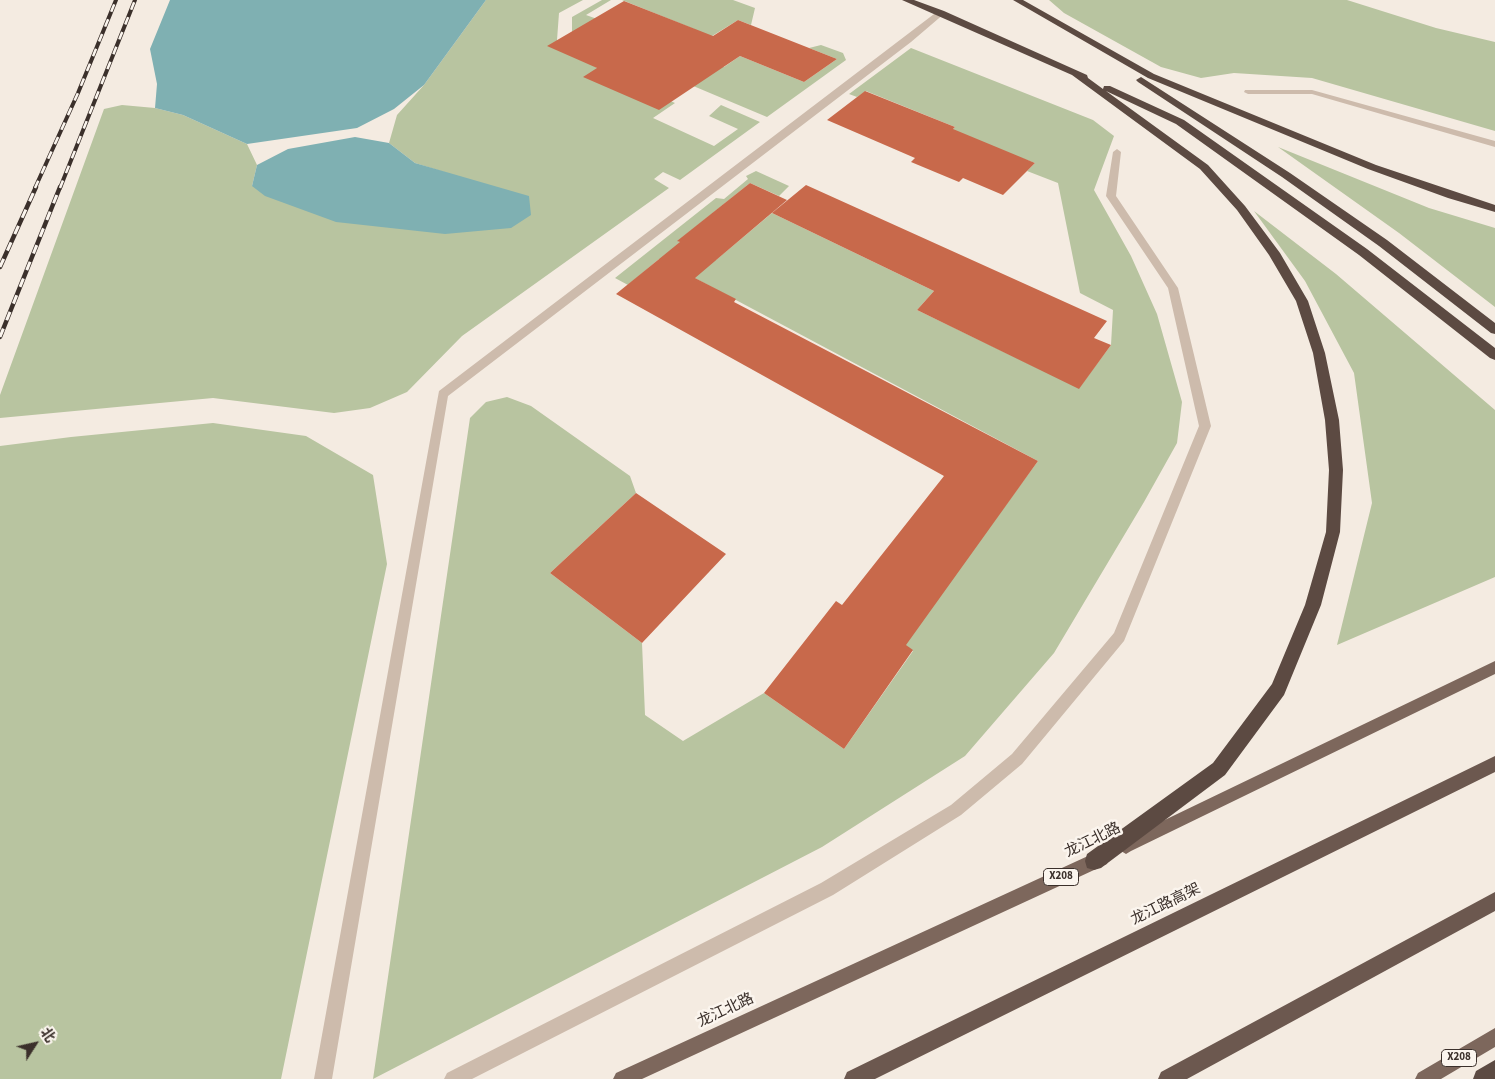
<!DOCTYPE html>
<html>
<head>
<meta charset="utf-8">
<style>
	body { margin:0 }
	#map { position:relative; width:1495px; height:1079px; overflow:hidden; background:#f4ebe1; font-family:"Source Sans 3","Noto Sans SC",sans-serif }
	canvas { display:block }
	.north { position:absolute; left:10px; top:1019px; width:50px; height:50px; -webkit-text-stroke:4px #fbf5ee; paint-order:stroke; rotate:55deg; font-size:14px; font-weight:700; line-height:20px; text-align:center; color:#3b302b }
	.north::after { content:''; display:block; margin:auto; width:18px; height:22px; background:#3b302b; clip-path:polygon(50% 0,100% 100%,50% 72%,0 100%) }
</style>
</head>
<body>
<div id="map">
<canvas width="1495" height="1079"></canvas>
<div class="north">北</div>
</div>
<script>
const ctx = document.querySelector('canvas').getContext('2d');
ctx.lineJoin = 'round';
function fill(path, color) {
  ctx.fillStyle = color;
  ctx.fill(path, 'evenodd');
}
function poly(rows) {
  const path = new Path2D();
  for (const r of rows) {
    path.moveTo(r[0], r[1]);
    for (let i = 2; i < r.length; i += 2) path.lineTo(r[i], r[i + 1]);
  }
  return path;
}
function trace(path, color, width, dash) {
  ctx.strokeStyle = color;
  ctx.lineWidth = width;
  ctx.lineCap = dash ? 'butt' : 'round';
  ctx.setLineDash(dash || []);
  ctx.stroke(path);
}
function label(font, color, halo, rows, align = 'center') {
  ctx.font = font + ' "Source Sans 3","Noto Sans SC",sans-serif';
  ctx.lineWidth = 5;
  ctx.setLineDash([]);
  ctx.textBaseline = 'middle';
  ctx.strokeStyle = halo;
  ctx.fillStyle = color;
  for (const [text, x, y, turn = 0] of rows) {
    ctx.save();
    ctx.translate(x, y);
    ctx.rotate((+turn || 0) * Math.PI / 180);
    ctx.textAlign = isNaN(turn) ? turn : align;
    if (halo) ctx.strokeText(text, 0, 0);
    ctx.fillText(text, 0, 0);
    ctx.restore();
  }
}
fill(poly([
	[486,0,583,0,559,13,557,40,597,68,675,103,653,118,714,146,738,129,709,116,721,105,760,122,680,180,663,172,654,179,669,188,462,336,407,392,370,408,334,413,213,398,0,418,0,395,104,109,122,105,155,108,183,115,247,144,257,165,252,186,463,178,415,163,389,143,397,115,424,85],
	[602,0,611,0,586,15,670,45,724,67,740,56,804,82,837,59,809,48,821,45,843,53,846,60,767,117,572,35,572,17],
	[622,0,733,0,755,8,751,25,738,20,704,41,694,29],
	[1049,0,1347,0,1436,28,1495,42,1495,131,1312,78,1234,73,1201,78,1161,67,1064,13],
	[911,48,1093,120,1114,136,1094,190,1131,256,1157,314,1182,402,1177,443,1144,502,1054,653,965,756,822,847,373,1079,470,418,486,402,507,397,531,406,630,476,636,493,550,573,642,643,645,715,683,741,764,693,844,749,913,651,904,644,1038,461,659,259,628,285,615,278,716,198,724,199,748,179,746,176,756,171,789,186,779,196,750,183,678,241,716,260,772,213,934,291,917,310,1079,388,1111,345,1113,310,1080,293,1058,183,1027,171,1035,163,950,132,955,127,866,91,857,97,849,94],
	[1278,147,1429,208,1495,228,1495,307,1399,233],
	[1254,211,1336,274,1495,410,1495,577,1337,645,1372,503,1354,373,1305,281],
	[213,423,306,436,373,475,387,564,281,1079,0,1079,0,446,71,437]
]), '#b8c4a0');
fill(poly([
	[170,0,486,0,424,85,394,109,357,128,247,144,183,115,155,108,157,84,150,49],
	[355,137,389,143,415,163,529,196,531,215,511,228,445,234,336,222,265,196,252,186,257,165,288,149]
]), '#7fb0b2');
fill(poly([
	[624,1,713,36,738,20,837,59,804,82,740,56,659,110,583,77,597,68,547,46],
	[865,91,955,127,953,129,1035,163,1003,195,963,178,959,182,911,162,915,158,827,120],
	[750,183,787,200,695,278,736,299,734,302,1038,461,906,645,913,650,844,749,764,693,836,601,842,605,944,476,616,294,680,242,677,241],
	[806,185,1107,321,1094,338,1111,345,1079,389,917,310,934,291,772,213],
	[636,493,726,554,642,643,550,573]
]), '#c8694b');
fill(poly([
	[938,11,945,13,911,42,448,396,332,1079,314,1079,439,391,938,11],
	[1245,90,1312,90,1495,141,1495,147,1312,94,1248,94,1244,92,1245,90],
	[1117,149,1121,152,1116,196,1178,288,1211,426,1124,641,1022,764,961,815,833,895,472,1079,444,1079,447,1073,821,883,951,805,1012,754,1114,633,1199,426,1168,288,1106,196,1113,152,1117,149]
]), '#cdbbac');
fill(poly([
	[1495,661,1495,674,1131,851,1126,854,1121,851,1118,846,1121,841,1495,661],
	[1101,850,1107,852,1109,858,1107,864,642,1079,613,1079,616,1073,1101,850],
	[1495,1028,1495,1047,1441,1079,1415,1079,1418,1073,1495,1028]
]), '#7d675c');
fill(poly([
	[1495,756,1495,772,875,1079,844,1079,847,1072,1495,756],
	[1495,892,1495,911,1187,1079,1158,1079,1161,1072,1495,892]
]), '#6c584f');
fill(poly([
	[902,0,914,0,944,11,1087,75,1088,78,1103,89,1104,86,1110,86,1184,120,1367,249,1495,348,1495,360,1490,358,1359,255,1176,124,1106,91,1208,165,1245,206,1280,253,1308,301,1325,353,1339,420,1343,470,1340,532,1321,605,1284,695,1225,775,1101,868,1094,870,1087,868,1085,861,1087,854,1213,763,1272,684,1305,605,1326,532,1329,470,1325,420,1313,353,1296,301,1269,255,1237,210,1200,169,1072,75,902,0],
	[1013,0,1023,0,1154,74,1376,165,1495,205,1495,212,1448,198,1368,169,1148,78,1013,0],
	[1141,77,1290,173,1387,240,1495,323,1495,334,1491,333,1379,246,1282,177,1138,82,1136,80,1141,77],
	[1495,1060,1495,1079,1473,1079,1476,1071,1495,1060]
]), '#5c4a42');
const railFar1 = poly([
	[35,188,78,93,116,0],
	[60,188,135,0]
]);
const rail = poly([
	[0,267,36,187],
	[0,337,60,187]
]);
trace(railFar1, '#3b302b', 4);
trace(rail, '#3b302b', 4.5);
trace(railFar1, '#fbf5ee', 2.5, [8]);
trace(rail, '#fbf5ee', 3, [9]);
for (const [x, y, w] of [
	[1061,877,35],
	[1459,1058,35]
]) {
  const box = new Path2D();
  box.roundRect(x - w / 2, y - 8.5, w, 17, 4);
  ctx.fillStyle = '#fbf5ee';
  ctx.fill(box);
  trace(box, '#3b302b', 1);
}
label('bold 11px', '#3b302b', null, [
	["X208",1061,877],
	["X208",1459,1058]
]);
label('15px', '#3b302b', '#fbf5ee', [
	["龙江北路",1093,841,-26],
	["龙江路高架",1166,905,-26],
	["龙江北路",726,1011,-25]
]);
</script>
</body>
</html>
